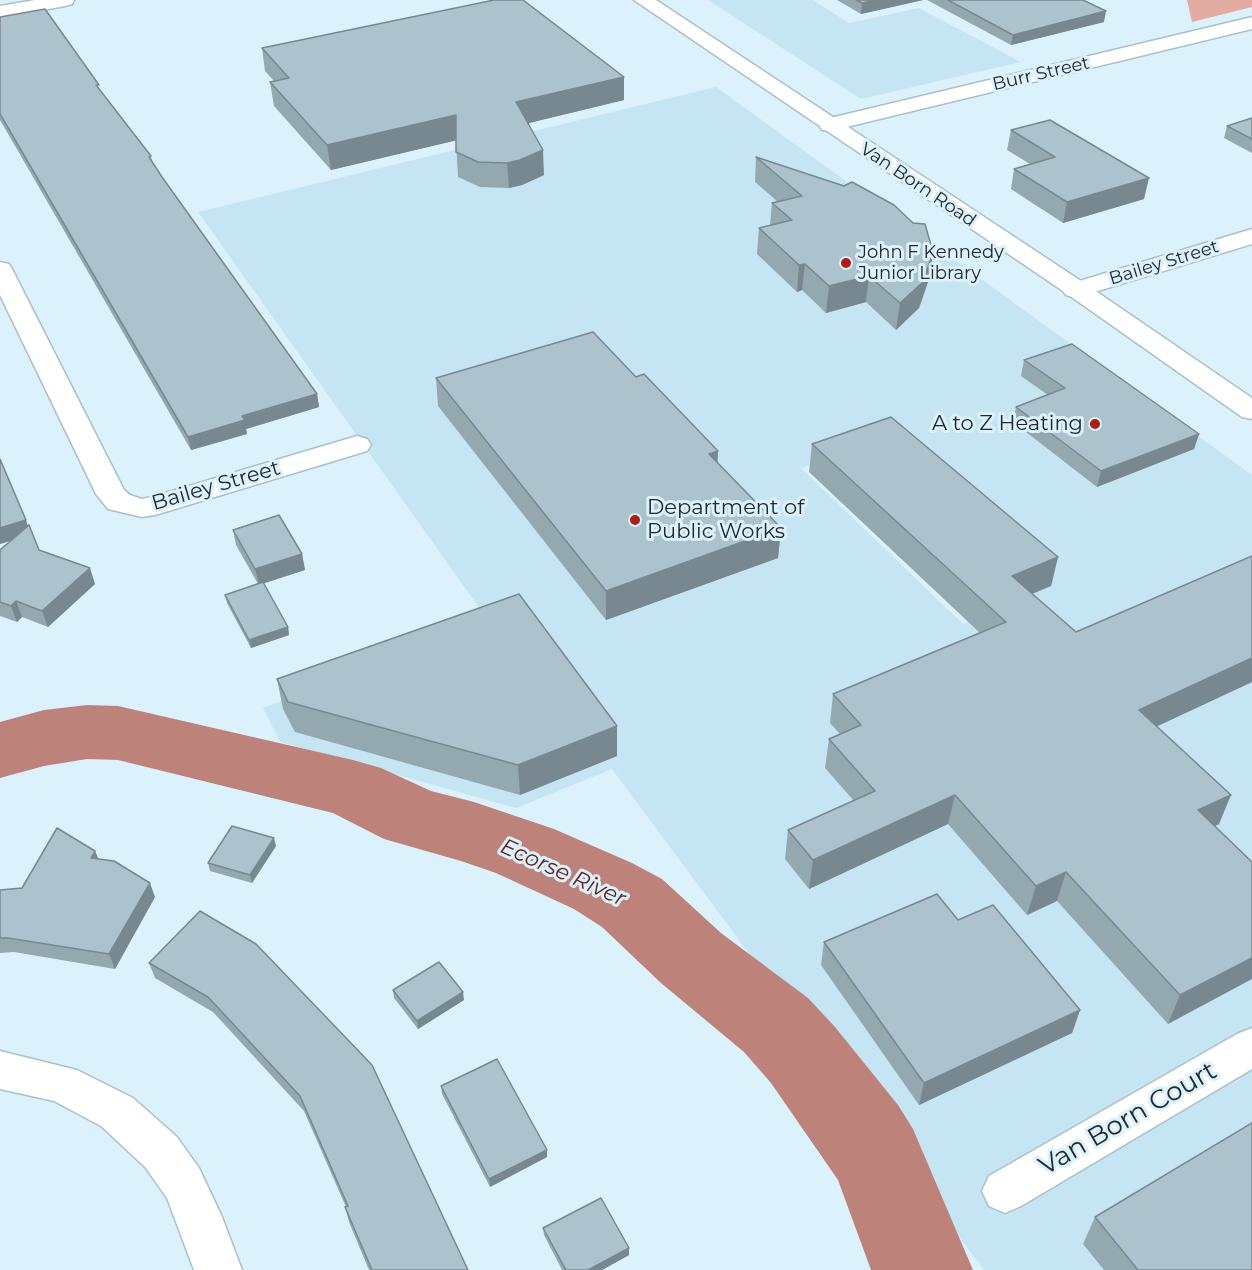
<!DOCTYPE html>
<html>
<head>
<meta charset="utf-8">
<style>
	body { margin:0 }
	canvas { display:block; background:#dbf2fd }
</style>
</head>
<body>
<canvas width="1252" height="1270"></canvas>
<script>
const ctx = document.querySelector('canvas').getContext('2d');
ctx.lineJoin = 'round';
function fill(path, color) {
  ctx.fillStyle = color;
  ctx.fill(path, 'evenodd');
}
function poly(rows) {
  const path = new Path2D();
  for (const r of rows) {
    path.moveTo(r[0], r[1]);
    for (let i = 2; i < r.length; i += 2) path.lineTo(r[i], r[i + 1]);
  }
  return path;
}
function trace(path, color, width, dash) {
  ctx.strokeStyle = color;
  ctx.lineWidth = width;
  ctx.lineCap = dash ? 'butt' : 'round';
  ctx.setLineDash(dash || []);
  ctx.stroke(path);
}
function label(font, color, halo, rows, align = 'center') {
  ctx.font = font + ' Montserrat,sans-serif';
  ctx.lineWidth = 6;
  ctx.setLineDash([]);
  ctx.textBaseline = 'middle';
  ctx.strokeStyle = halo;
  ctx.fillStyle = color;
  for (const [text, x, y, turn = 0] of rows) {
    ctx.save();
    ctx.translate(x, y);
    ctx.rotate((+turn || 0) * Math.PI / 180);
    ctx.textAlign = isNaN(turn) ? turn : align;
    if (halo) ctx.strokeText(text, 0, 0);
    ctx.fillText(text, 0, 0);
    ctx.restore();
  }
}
fill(poly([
	[708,0,813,0,849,23,919,8,1021,62,861,99],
	[716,87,1252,475,1252,1270,984,1270,612,769,516,808,280,742,263,708,490,623,198,212],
	[883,439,1050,586,963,624,801,468]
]), '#c6e5f3');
fill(poly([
	[1187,0,1252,0,1252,7,1192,22]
]), '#e3aba2');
fill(poly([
	[87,705,118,706,353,760,381,768,431,791,474,802,554,829,632,863,662,879,721,933,808,998,835,1027,898,1105,913,1129,973,1270,871,1270,838,1180,771,1083,744,1052,661,983,602,927,574,909,496,873,461,861,384,839,333,813,118,760,87,759,44,766,0,778,0,722,44,710,87,705]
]), '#bd837a');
const street = poly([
	[35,0,74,0,72,4,65,6,0,18,0,6,35,0],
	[1252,17,1252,29,830,131,822,130,819,125,822,120,1252,17],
	[1252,229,1252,244,1075,298,1066,295,1062,290,1066,285,1252,229],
	[0,262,9,264,12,269,124,490,130,495,142,499,152,497,357,436,367,439,371,445,367,451,155,515,142,517,108,509,96,494,0,295,0,262],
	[1252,1028,1252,1069,1021,1206,1005,1213,989,1206,982,1191,989,1176,1237,1034,1252,1028],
	[0,1051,77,1070,133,1098,177,1137,199,1168,222,1217,242,1270,194,1270,167,1198,145,1167,101,1126,54,1101,0,1089,0,1051]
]);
const secondary = poly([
	[634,0,656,0,1081,281,1252,398,1252,419,1242,417,1063,291,634,0]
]);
trace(street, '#a9c0ca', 3);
trace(secondary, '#a9c0ca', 3);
fill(street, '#fff');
fill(secondary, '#fff');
fill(poly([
	[837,0,923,0,861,14],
	[927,0,1083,0,1104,22,1011,45],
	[0,17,100,90,151,156,152,162,162,177,317,394,319,407,246,429,247,434,191,450,0,120],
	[262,48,624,77,624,100,528,123,544,175,522,185,509,188,480,187,458,177,456,140,331,170,274,106,270,82,274,81,265,71],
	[1252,118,1252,153,1224,138,1227,126],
	[1011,130,1144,199,1063,223,1011,189,1014,169,1030,164,1007,150],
	[756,157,933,252,929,279,919,308,896,330,866,302,826,313,802,290,797,292,757,254,759,228,770,225,772,203,777,201,755,182],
	[1024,360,1199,434,1194,449,1097,487,1013,422,1016,407,1048,395,1021,376],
	[436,378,718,463,781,528,778,558,606,620,438,406],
	[812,444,1058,557,1051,586,1032,594,1076,632,1252,682,1157,726,1219,824,1215,826,1252,862,1168,1024,1057,901,1027,915,948,824,809,889,785,859,788,830,854,801,825,768,829,739,840,734,830,723,833,694,980,633,809,472],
	[0,459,28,526,39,550,95,584,48,627,22,617,17,622,0,616,0,550,11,540,0,544],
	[233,530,302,554,305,570,263,583,288,627,289,635,251,648,227,603,225,595,258,584,236,545],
	[277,679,617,756,520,795,295,732,283,709],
	[276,846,252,883,210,871,208,863],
	[95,851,98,859,155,897,115,969,14,952,0,953,0,890,22,888],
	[200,911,468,1270,369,1270,349,1222,345,1207,346,1207,304,1111,213,1012,155,978,149,963],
	[958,920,1080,1010,1072,1033,919,1105,821,965,824,942],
	[393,990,464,1000,418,1029,394,998],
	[441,1086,547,1157,490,1187,442,1094],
	[1095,1217,1252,1270,1104,1270,1083,1244],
	[543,1228,629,1255,602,1270,562,1270,544,1235]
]), '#94a8b0');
fill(poly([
	[876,0,923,0,861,14,862,3],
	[1106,11,1104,22,1011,45,1013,35],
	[624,77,624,100,517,126,516,102],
	[456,115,458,140,331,170,327,145],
	[543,150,544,175,522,185,509,188,507,163],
	[1149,178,1144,199,1063,223,1067,202],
	[933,252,929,279,919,308,896,330,900,303],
	[805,264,802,290,797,292,799,265],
	[869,276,866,302,826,313,829,286],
	[317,394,319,407,246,429,247,434,191,450,188,437,242,416],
	[1199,434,1194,449,1097,487,1101,471],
	[718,451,717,480,709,454],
	[26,520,30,535,0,544,0,528],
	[781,528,778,558,606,620,606,591],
	[302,554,305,570,259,585,255,569],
	[1058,557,1051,586,1005,605,1012,576],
	[90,568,95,584,48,627,42,611],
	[16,601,22,617,17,622,11,606],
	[288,627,289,635,251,648,249,640],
	[1252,658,1252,682,1130,739,1139,710],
	[617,726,617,756,520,795,518,765],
	[955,795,948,824,809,889,813,860],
	[1231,795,1219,824,1187,839,1198,810],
	[274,838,276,846,252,883,250,875],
	[95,851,101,865,91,858],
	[1066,872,1057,901,1027,915,1036,886],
	[150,883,155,897,115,969,109,954],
	[1252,958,1252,979,1168,1024,1180,995],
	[463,992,464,1000,418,1029,417,1021],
	[1080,1010,1072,1033,919,1105,924,1083],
	[547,1150,547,1157,490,1187,489,1179],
	[629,1248,629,1255,602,1270,588,1270]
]), '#788890');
const building = poly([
	[494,0,523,0,624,77,516,102,543,150,520,160,507,163,478,162,456,152,456,115,327,145,270,82,289,78,262,48,494,0],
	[856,0,876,0,862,3,856,0],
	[948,0,1083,0,1106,11,1013,35,948,0],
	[45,9,99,85,96,85,151,156,149,157,162,177,317,394,242,416,245,420,188,437,0,114,0,17,45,9],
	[1252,118,1252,139,1227,126,1252,118],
	[1050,120,1149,178,1067,202,1014,169,1055,157,1011,130,1050,120],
	[756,157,844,186,852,182,894,205,913,223,925,224,933,252,923,282,900,303,869,276,829,286,805,264,799,265,759,228,792,220,772,203,802,196,756,157],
	[593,332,636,377,644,374,718,451,709,454,781,528,606,591,436,378,593,332],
	[1072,344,1199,434,1101,471,1016,407,1065,388,1024,360,1072,344],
	[891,417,1058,557,1012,576,1076,632,1252,556,1252,658,1139,710,1231,795,1198,810,1252,862,1252,958,1180,995,1066,872,1036,886,955,795,813,860,788,830,875,791,829,739,861,725,833,694,1006,622,812,444,891,417],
	[0,459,26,520,0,528,0,459],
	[279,515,302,554,255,569,233,530,279,515],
	[29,525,39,550,90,568,42,611,16,601,11,606,0,602,0,550,29,525],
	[263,582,288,627,249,640,225,595,263,582],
	[519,594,617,726,518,765,288,702,277,679,519,594],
	[232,826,274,838,250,875,208,863,232,826],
	[57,828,95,851,91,858,114,861,150,883,109,954,8,938,0,938,0,890,22,888,57,828],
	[937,894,958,920,993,905,1080,1010,924,1083,824,942,937,894],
	[200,911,256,944,372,1065,468,1270,372,1270,345,1207,348,1206,300,1096,208,997,149,963,200,911],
	[439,962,463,992,417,1021,393,990,439,962],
	[497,1059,547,1150,489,1179,441,1086,497,1059],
	[1252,1123,1252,1270,1138,1270,1095,1217,1252,1123],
	[601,1198,629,1248,588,1270,566,1270,543,1228,601,1198]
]);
fill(building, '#acc3cd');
trace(building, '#788890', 1.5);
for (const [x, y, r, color] of [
	[846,263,6,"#ad1c17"],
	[1095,424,6,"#ad1c17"],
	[635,520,6,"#ad1c17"]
]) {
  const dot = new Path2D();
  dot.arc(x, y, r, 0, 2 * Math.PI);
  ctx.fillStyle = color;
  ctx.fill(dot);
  trace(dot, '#dbf2fd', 2);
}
label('18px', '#20292d', '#dbf2fd', [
	["Burr Street",1041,74,-13],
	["Van Born Road",918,185,34],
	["Bailey Street",1164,263,-17]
]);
label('18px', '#20292d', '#dbf2fd', [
	["John F Kennedy",858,253],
	["Junior Library",858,274]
], 'left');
label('21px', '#20292d', '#dbf2fd', [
	["A to Z Heating",1083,424],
	["Department of",647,508,"left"],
	["Public Works",647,532,"left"]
], 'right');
label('21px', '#20292d', '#dbf2fd', [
	["Bailey Street",216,486,-16]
]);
label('italic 22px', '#69221b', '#dbf2fd', [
	["Ecorse River",563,873,24]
]);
label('26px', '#20292d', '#dbf2fd', [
	["Van Born Court",1128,1119,-30]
]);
</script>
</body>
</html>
